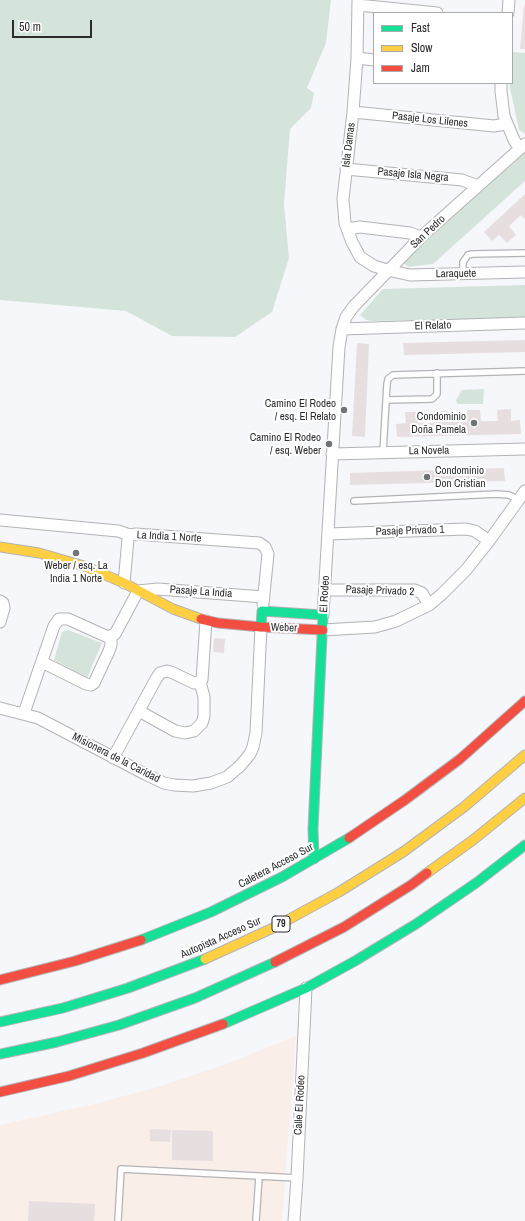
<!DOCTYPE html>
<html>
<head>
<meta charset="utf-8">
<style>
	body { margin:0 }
	#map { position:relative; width:525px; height:1221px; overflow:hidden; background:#f6f7fb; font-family:"Archivo Narrow",sans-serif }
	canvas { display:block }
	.legend { position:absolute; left:373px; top:12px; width:140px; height:72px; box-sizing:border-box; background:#fff; border:1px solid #aaabab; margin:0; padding:5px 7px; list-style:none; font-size:12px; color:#2b2c2e }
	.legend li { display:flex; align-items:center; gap:8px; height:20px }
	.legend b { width:20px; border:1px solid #aaabab }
	.scale { position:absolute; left:12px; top:20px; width:80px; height:18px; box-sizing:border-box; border:2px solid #2b2c2e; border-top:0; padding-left:5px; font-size:12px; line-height:14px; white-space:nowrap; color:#2b2c2e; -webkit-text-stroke:3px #fff; paint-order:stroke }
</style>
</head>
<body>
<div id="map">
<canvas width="525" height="1221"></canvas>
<ul class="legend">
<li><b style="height:5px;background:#16e098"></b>Fast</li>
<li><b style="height:5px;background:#ffcf43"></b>Slow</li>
<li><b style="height:5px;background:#f24e42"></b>Jam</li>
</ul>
<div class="scale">50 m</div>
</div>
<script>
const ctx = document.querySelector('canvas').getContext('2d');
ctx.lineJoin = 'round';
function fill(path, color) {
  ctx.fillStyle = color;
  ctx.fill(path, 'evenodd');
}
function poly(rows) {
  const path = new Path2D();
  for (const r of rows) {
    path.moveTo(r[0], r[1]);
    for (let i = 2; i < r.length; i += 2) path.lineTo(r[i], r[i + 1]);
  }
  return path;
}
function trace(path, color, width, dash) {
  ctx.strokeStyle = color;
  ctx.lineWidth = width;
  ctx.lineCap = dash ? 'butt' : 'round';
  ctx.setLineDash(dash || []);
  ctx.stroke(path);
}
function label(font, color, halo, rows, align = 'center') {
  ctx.font = font + ' "Archivo Narrow",sans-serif';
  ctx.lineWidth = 4;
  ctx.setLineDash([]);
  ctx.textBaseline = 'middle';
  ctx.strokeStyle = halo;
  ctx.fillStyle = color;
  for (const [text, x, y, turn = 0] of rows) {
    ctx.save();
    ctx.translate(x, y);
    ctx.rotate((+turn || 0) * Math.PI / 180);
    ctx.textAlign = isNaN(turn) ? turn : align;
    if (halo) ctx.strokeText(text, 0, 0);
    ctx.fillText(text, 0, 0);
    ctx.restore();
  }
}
fill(poly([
	[296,1036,282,1221,0,1221,0,1125,94,1104,154,1088,226,1064]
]), '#faeee9');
fill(poly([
	[0,0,331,0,326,43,307,88,314,93,311,108,290,129,284,204,289,258,272,312,235,337,172,336,126,311,0,300],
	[512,52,525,53,525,134,519,130,509,83,512,83],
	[525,152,525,181,433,264,408,267,404,263,425,242],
	[525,285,525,318,373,321,366,320,360,315,383,289],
	[484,389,483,404,457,404,456,400,462,390],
	[68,630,102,643,87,678,54,660,62,632]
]), '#d4e4db');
fill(poly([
	[524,5,525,5,525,49,520,49],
	[525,194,525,219,521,215,509,226,516,235,507,243,499,235,492,241,484,232],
	[525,340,525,352,404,355,403,343],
	[357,343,369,344,365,437,352,436],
	[511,409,511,421,520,420,521,434,397,437,396,424,406,423,405,412,417,412,418,423,436,423,436,411,448,411,448,422,467,422,467,410,480,410,481,421,498,421,497,410],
	[504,468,505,481,350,485,350,473],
	[214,638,225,639,224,653,213,652],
	[150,1129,171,1130,170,1142,150,1141],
	[172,1130,213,1131,213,1161,172,1160],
	[29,1201,95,1204,94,1221,28,1221]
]), '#e7dee0');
const lane = poly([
	[463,273,463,262,468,255,472,254,525,253],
	[386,400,432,399,437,394,437,373],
	[383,452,387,384,388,379,393,375,525,371],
	[354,501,497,494,509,495,519,500],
	[118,1221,121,1169,297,1178],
	[256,1221,259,1177]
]);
const street = poly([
	[358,0,357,58,353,112,343,199,345,223,352,242,360,257,374,266,387,270,410,275,525,272],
	[358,5,437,13],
	[508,13,509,0],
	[357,58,374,60],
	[501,83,501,91,504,116,514,140,520,149],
	[353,112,494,126,506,124],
	[346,169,462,180,478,186],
	[347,229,360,227,410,233,421,237],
	[342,329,525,323],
	[332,454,525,449],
	[0,520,118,531,130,535,136,534,259,543,265,547,268,554,263,604],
	[328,534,466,529,475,531,489,541],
	[124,583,128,539,130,535],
	[325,590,415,590,422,593,429,605],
	[0,601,3,603,4,608,0,622],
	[323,615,339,347,342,329,346,317,354,306,421,237,525,144],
	[323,630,375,627,396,621,429,605,442,594,466,570,489,541,525,491],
	[42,662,86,684,91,685,94,683,109,651,111,645,111,637],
	[0,708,38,718,145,774,164,783,174,785,193,786,211,783,227,777,240,766,250,754,253,747,256,733,261,627],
	[139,711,175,731,185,733,194,731,202,723,204,716,204,697,200,682],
	[24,713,54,626,59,619,68,619,108,637,115,634,138,591,158,589,264,597],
	[113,758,156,679,160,673,167,671,171,672,194,683,197,683,202,680,206,621],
	[294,1221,297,1178,306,988]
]);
const fast = poly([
	[261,627,262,611,323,615,313,829,314,859],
	[141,940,211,912,282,877,349,838],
	[0,1022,63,1008,128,988,205,959],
	[223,1024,306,988,355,961,416,924,476,883,525,845],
	[0,1054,57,1042,119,1025,195,998,275,962]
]);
const slow = poly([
	[0,547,39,553,84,566,124,583,173,609,201,619],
	[427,873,473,840,525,798],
	[205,959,273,928,339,892,403,852,464,807,525,755]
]);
const jam = poly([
	[201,619,218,623,261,627,323,630],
	[349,838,405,800,460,759,525,701],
	[275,962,344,927,411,885,427,873],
	[0,980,75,961,141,940],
	[0,1092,69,1076,143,1053,223,1024]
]);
trace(lane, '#b3b3b6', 8);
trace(street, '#b3b3b6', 13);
trace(fast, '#b3b3b6', 11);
trace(slow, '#b3b3b6', 11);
trace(jam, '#b3b3b6', 11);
trace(lane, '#fefefe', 5.5);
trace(street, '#fefefe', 11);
trace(fast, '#16e098', 9);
trace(slow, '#ffcf43', 9);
trace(jam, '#f24e42', 9);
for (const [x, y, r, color] of [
	[344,410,4,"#727376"],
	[474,423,4,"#727376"],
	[329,444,4,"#727376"],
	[427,477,4,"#727376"],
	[76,553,4,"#727376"]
]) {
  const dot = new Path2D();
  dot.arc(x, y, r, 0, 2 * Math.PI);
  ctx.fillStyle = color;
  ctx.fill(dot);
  trace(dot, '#fff', 1.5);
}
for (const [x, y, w] of [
	[281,924,18]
]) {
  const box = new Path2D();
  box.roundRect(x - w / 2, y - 8, w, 16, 3);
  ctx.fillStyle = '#fff';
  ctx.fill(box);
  trace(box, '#2b2c2e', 1);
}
label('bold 10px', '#2b2c2e', null, [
	["79",281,924]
]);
label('11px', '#2b2c2e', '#fff', [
	["Pasaje Los Lilenes",430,120,6],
	["Isla Damas",349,145,-83],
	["Pasaje Isla Negra",413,175,5],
	["San Pedro",428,232,-43],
	["Laraquete",456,274,-1],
	["El Relato",433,326,-2],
	["La Novela",429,451,-1],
	["Pasaje Privado 1",410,531,-2],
	["La India 1 Norte",169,537,3],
	["Pasaje Privado 2",380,591,2],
	["Pasaje La India",201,592,4],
	["El Rodeo",325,594,-87],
	["Weber",284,628,2],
	["Misionera de la Caridad",116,758,27],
	["Caletera Acceso Sur",276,866,-28],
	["Autopista Acceso Sur",221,938,-24],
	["Calle El Rodeo",300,1105,-87]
]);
label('11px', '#2b2c2e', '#fff', [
	["Camino El Rodeo",336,404],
	["/ esq. El Relato",336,417],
	["Condominio",466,417],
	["Doña Pamela",466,430],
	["Camino El Rodeo",321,438],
	["/ esq. Weber",321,451],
	["Condominio",435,471,"left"],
	["Don Cristian",435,484,"left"],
	["Weber / esq. La",76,566,"center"],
	["India 1 Norte",76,579,"center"]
], 'right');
</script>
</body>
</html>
